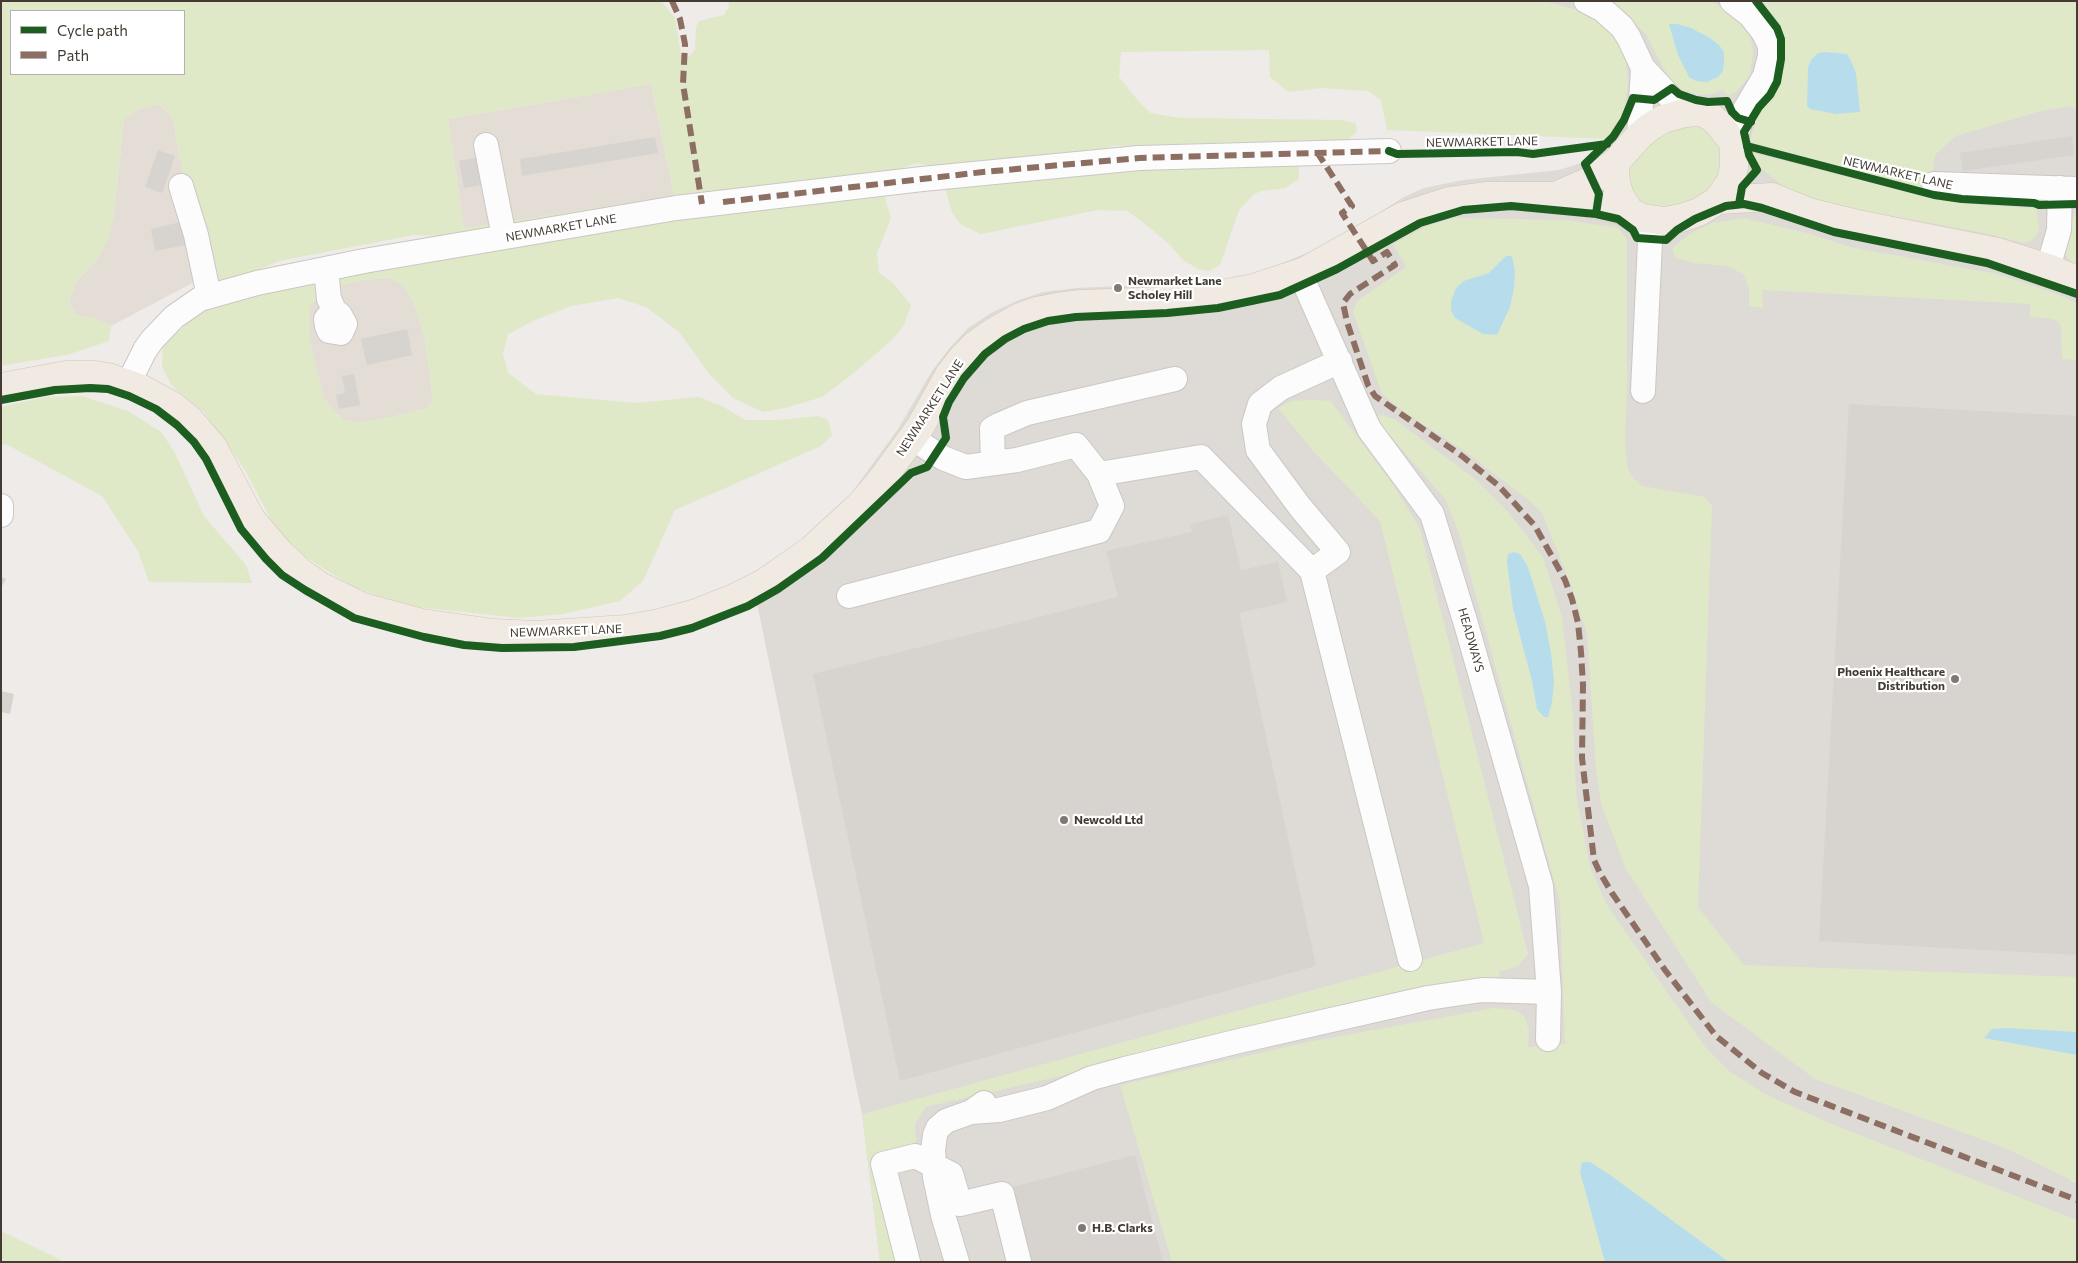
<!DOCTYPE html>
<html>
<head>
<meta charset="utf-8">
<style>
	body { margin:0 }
	#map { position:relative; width:2078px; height:1263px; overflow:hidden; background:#eeebe8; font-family:Commissioner,sans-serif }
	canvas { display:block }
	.frame { position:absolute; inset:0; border:2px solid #443c34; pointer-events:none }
	.legend { position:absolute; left:10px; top:10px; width:175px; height:65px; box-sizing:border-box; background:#fff; border:1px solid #b4b1ae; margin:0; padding:6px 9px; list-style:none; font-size:15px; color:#443c34 }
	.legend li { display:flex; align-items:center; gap:10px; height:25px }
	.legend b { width:25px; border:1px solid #b4b1ae }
</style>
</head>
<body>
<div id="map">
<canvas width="2078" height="1263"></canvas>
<div class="frame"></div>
<ul class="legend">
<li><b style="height:6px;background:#1b5e20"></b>Cycle path</li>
<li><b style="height:6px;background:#8d6e63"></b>Path</li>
</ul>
</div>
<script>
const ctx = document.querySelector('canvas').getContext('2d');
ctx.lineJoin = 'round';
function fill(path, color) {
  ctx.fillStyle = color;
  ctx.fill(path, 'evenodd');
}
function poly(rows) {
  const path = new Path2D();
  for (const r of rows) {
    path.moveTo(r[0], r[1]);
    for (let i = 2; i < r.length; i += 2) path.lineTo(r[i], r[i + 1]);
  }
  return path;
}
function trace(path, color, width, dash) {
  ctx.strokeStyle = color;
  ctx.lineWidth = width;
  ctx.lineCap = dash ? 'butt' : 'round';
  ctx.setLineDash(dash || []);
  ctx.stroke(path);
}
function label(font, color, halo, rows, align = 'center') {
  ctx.font = font + ' Commissioner,sans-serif';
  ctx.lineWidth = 4.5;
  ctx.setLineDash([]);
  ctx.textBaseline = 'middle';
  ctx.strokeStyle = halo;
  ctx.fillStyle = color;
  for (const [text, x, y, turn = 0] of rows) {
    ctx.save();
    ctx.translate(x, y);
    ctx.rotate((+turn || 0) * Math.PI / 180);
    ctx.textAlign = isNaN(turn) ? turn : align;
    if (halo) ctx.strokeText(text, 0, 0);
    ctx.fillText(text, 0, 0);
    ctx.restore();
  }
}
fill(poly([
	[651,84,674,196,464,229,448,119],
	[159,104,172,117,189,204,200,279,111,326,96,319,75,315,69,301,77,280,94,264,114,215,124,119,139,109],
	[389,278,403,285,414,303,425,339,433,400,427,408,391,417,359,423,343,420,324,399,310,343,310,305,324,290,361,280]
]), '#e3ddd5');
fill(poly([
	[1542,1,2077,1,2077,1091,2071,1181,2077,1183,2077,1258,2063,1262,880,1262,862,1114,751,574,808,535,850,495,898,429,932,371,948,350,968,328,991,313,1019,300,1043,292,1076,288,1173,284,1229,280,1261,272,1331,243,1404,197,1424,188,1463,180,1559,170,1578,164,1589,157,1608,139,1618,124,1623,113,1628,83,1625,57,1621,45,1603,24,1592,17,1576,10]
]), '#dedad6');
fill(poly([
	[1,1,661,1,675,18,681,55,688,57,695,50,696,27,699,21,724,15,729,7,728,1,1542,1,1576,10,1603,24,1614,35,1625,57,1628,83,1623,113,1618,124,1608,139,1387,130,1381,100,1368,91,1320,88,1288,92,1270,77,1269,50,1121,52,1119,77,1140,103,1150,113,1181,118,1343,120,1356,124,1357,132,1346,141,1320,140,1113,146,1090,154,1288,155,1299,169,1299,179,1285,188,1262,191,1254,194,1239,210,1220,265,1210,271,1198,269,1183,260,1169,244,1144,223,1127,211,1098,210,981,234,960,224,952,212,945,188,931,167,918,163,895,170,884,195,891,218,877,253,879,273,893,283,911,305,904,325,892,340,850,376,822,397,785,408,763,412,733,398,710,375,679,332,646,307,618,298,571,306,533,321,508,334,503,354,508,373,536,394,636,403,699,397,722,406,745,420,779,420,817,416,828,420,832,435,821,446,675,510,643,581,620,601,563,614,520,618,406,606,353,587,299,553,278,533,245,470,204,412,172,386,162,367,163,344,183,328,199,291,189,204,172,117,159,104,139,109,124,120,114,215,109,239,94,264,77,280,69,301,75,315,96,319,111,326,109,341,70,354,1,366],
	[11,11,184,11,184,74,11,74],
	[651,84,674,196,464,228,448,119],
	[414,235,444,236,257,278,260,269,279,261],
	[389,278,403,285,414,303,425,339,433,400,427,408,391,417,359,423,343,420,324,399,310,343,310,305,324,290,361,280],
	[1609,1,1710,1,1736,15,1750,33,1753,52,1750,76,1736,92,1728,96,1723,90,1712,94,1698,95,1680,89,1673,82,1665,71,1646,34,1627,15],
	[1762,1,2077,1,2077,111,2071,106,2041,111,1956,136,1935,155,1930,191,1753,143,1750,140,1759,109,1773,96,1785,66,1781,29],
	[1699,125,1729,148,1716,184,1701,197,1679,206,1665,209,1644,204,1634,199,1628,183,1628,172,1635,156,1648,144,1666,133],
	[1752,153,1931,198,1989,206,2036,208,2039,227,2037,235,2030,241,2023,243,1985,233,1821,203,1784,187,1761,168],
	[2077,212,2077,267,2067,257,2064,246,2067,229],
	[1454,218,1567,220,1618,228,1627,239,1627,390,1625,444,1628,469,1633,477,1642,486,1705,497,1712,506,1698,907,1744,965,2077,977,2077,1183,2003,1147,1815,1079,1711,1002,1626,869,1601,804,1596,769,1587,634,1572,588,1542,513,1526,498,1463,450,1404,412,1382,394,1353,312,1357,301,1406,267,1393,244,1427,226],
	[1743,218,1811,234,1850,247,1997,274,2054,293,2077,303,2077,360,2062,359,2061,328,2059,322,2053,319,2030,317,2030,304,1762,290,1763,308,1749,306,1749,288,1743,274,1727,266,1694,263,1675,258,1672,248,1688,235,1711,223],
	[82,396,128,411,161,432,174,451,204,516,246,565,252,583,149,582,138,551,102,496,6,444,1,445,1,407,45,397],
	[1311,400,1331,401,1394,486,1420,529,1528,954,1518,966,1499,972,1500,982,1450,986,926,1107,915,1124,916,1145,877,1153,903,1262,880,1262,862,1114,1484,943,1380,521,1313,451,1278,408,1291,401],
	[1382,415,1394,419,1474,478,1509,513,1543,557,1562,617,1573,715,1576,794,1590,867,1607,905,1706,1048,1729,1071,1765,1094,1829,1123,2077,1220,2077,1262,1172,1262,1120,1085,1308,1042,1494,1008,1515,1010,1524,1016,1529,1030,1528,1047,1565,1044,1560,903,1458,530,1445,499,1374,417],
	[1,1231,61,1260,60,1262,1,1262]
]), '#dfe9c8');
fill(poly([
	[1669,24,1677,24,1689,27,1710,38,1719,45,1724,52,1724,62,1723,71,1718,77,1707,82,1696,81,1689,77,1678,55],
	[1824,52,1847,54,1850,59,1856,73,1860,112,1836,114,1810,109,1807,106,1808,68,1811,60,1818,53],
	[1506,256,1512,256,1515,271,1514,289,1510,307,1497,335,1483,334,1455,318,1451,310,1451,301,1456,288,1464,281,1489,273],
	[1514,552,1520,554,1528,567,1545,622,1551,652,1554,682,1552,702,1548,717,1544,717,1537,709,1532,681,1513,609,1507,562,1508,554],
	[2007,1028,2077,1032,2077,1055,1984,1038,1992,1029],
	[1582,1162,1590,1162,1610,1175,1729,1262,1605,1262,1580,1172]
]), '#b7dded');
fill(poly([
	[2072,136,2074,155,1963,171,1960,153],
	[655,137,658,153,522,176,520,159],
	[158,150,175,156,162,193,145,187],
	[483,156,489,184,464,188,459,161],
	[189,220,194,243,155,251,151,229],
	[407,329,412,355,367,365,361,339],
	[354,374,360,405,339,409,336,395,345,393,342,376],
	[1849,404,2077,416,2077,955,1819,941],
	[1228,515,1241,570,1278,562,1287,602,1239,613,1316,966,900,1081,813,674,1118,597,1106,551,1192,532,1190,524],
	[1,577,6,579,1,588],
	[1,691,14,694,10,714,1,712],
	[1135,1155,1163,1262,1019,1262,1001,1190]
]), '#d7d3cf');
const minor = poly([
	[1586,1,1603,10,1622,27,1629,38,1643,68,1685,113],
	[1732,1,1750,15,1764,33,1770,46,1770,56,1765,76,1743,113,1734,144],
	[1639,136,1643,68],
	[486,145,504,237],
	[1934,184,2077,189],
	[181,186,196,235,209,296],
	[2048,268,2059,230,2060,188],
	[326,269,329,299,334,310,340,315,345,324,341,333,329,331,327,326,326,319,334,310],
	[1300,273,1369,429,1432,514,1466,624,1541,886,1549,992,1548,1039],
	[128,384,145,350,152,340,174,317,200,299,257,283,364,261,676,208,922,179,1139,158,1389,151],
	[1643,391,1651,220],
	[912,438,943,458,966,467,1017,460,1076,445,1099,474,1201,457,1312,571,1338,552,1300,507,1258,450,1254,424,1260,404,1281,388,1340,361],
	[993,463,992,429,999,425,1027,413,1175,379],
	[1,506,1,515],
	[1312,571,1410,959],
	[849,596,1099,531,1112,506,1099,474],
	[971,1112,999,1110,1047,1098,1092,1078,1125,1069,1239,1041,1428,998,1482,990,1549,992],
	[908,1262,883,1164,915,1156,951,1174,960,1204,1002,1194,1019,1262],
	[957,1262,943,1215,935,1177,933,1150,935,1135,938,1128,946,1121,971,1112,984,1103]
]);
const major = poly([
	[1555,196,1592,180,1616,162,1639,136,1650,127,1663,119,1685,113,1701,112,1711,117,1719,124,1734,144,1734,167,1731,181,1718,200,1699,212,1681,218,1665,221,1643,218,1630,212,1620,196,1617,186,1615,174,1616,162],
	[1718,200,1772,197,1809,212,1862,225,1998,252,2048,268,2077,280],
	[1,387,66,375,95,375,108,377,142,389,173,406,189,419,213,447,251,519,280,553,300,572,320,586,363,607,422,623,494,633,536,635,626,629,659,623,696,613,734,598,764,583,811,550,860,505,882,479,920,427,949,375,962,358,975,345,992,333,1018,318,1037,311,1057,307,1081,304,1190,300,1253,288,1305,271,1403,216,1449,201,1485,196,1555,196,1630,212]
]);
trace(minor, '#cbc7c4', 26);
trace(major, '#d1c6b5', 29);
trace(minor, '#fcfcfc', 24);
trace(major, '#f1eae2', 28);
trace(poly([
	[672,1,680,19,685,44,683,84,702,204],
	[1317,152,1352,206,1342,213,1373,261,1387,252,1395,265,1350,294,1343,303,1347,322,1368,385,1375,396,1462,456,1499,486,1535,526,1565,580,1572,599,1578,623,1581,652,1583,685,1582,758,1594,860,1600,873,1612,893,1665,970,1716,1036,1762,1073,1795,1092,2077,1200],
	[723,202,983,172,1139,158,1389,151]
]), '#8d6e63', 6, [12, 6]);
trace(poly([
	[1747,146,1934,195,1962,199,2034,203,2039,205,2077,204],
	[1389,151,1397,154,1517,152,1533,154,1607,144],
	[1739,204,1742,187,1757,170,1749,155,1744,132,1759,107,1770,95,1777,82,1781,59,1781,39,1777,28,1756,1],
	[1596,214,1599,194,1585,164,1613,137,1624,120,1633,98,1654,100,1672,88,1679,94,1696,100,1708,102,1727,101,1732,112,1738,118,1751,122],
	[1,400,55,390,90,388,108,389,129,396,156,409,177,425,194,442,206,459,241,529,266,559,282,575,305,590,354,618,424,637,464,645,502,648,574,647,660,636,692,628,748,606,778,589,822,558,911,473,927,467,946,438,943,417,949,402,964,378,985,354,1005,339,1024,329,1048,321,1076,317,1167,313,1218,308,1280,295,1337,269,1420,223,1463,210,1511,206,1596,214,1618,219,1633,230,1637,238,1666,240,1677,230,1695,219,1726,206,1744,204,1762,208,1834,232,1987,263,2077,294]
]), '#1b5e20', 8);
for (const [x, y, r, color] of [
	[1118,288,5,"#807973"],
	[1955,679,5,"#807973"],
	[1064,820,5,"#807973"],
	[1082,1228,5,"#807973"]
]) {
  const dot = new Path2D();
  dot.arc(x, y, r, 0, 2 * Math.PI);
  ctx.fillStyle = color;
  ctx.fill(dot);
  trace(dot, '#fff', 2);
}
label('12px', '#443c34', '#fff', [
	["NEWMARKET LANE",1482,142,-1],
	["NEWMARKET LANE",1898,173,13],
	["NEWMARKET LANE",561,228,-10],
	["NEWMARKET LANE",930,408,-57],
	["NEWMARKET LANE",566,631,-2],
	["HEADWAYS",1471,640,74]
]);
label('bold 12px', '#443c34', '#fff', [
	["Newmarket Lane",1128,281],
	["Scholey Hill",1128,295],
	["Phoenix Healthcare",1945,672,"right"],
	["Distribution",1945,686,"right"],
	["Newcold Ltd",1074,820],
	["H.B. Clarks",1092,1228]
], 'left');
</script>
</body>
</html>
